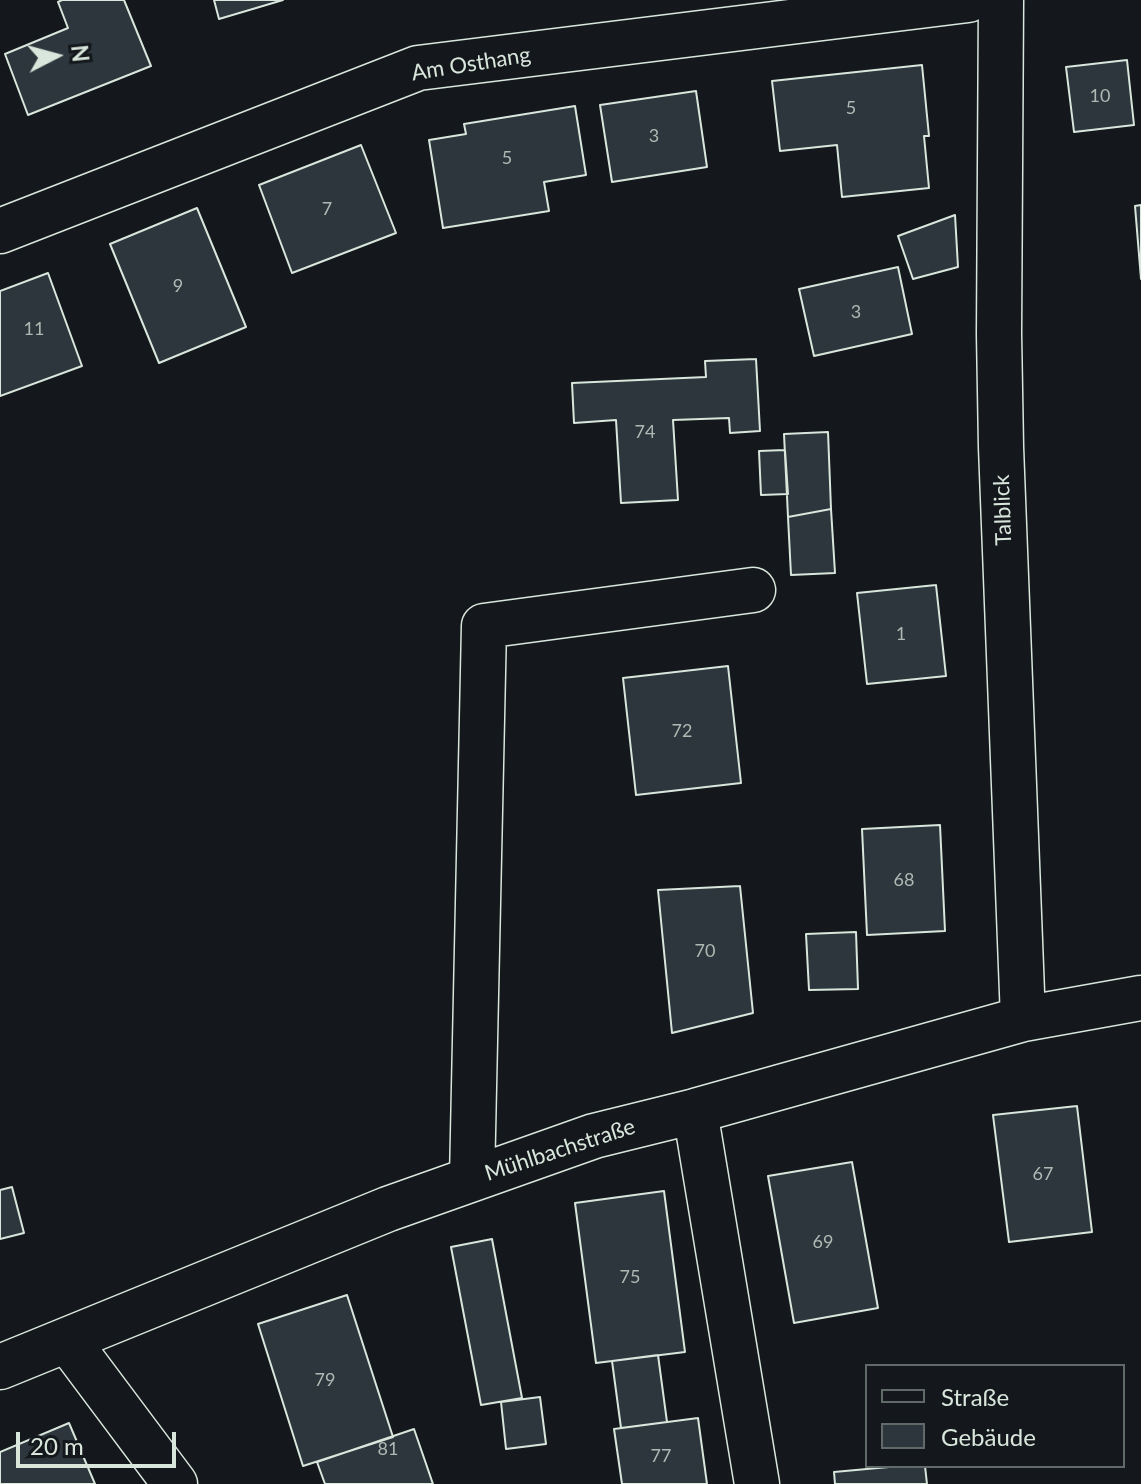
<!DOCTYPE html>
<html>
<head>
<meta charset="utf-8">
<style>
	body { margin:0 }
	#map { position:relative; width:1141px; height:1484px; overflow:hidden; background:#14181c; font-family:Lato,sans-serif }
	canvas { display:block }
	.legend { position:absolute; left:865px; top:1364px; width:260px; height:104px; box-sizing:border-box; background:#14181c; border:2px solid #626a69; margin:0; padding:10px 14px; list-style:none; font-size:24px; color:#d8e6dc }
	.legend li { display:flex; align-items:center; gap:16px; height:40px }
	.legend b { width:40px; border:2px solid #626a69 }
	.north { position:absolute; left:16px; top:16px; width:80px; height:80px; -webkit-text-stroke:6px #14181c; paint-order:stroke; rotate:84deg; font-size:22px; font-weight:700; line-height:32px; text-align:center; color:#d8e6dc }
	.north::after { content:''; display:block; margin:auto; width:28px; height:36px; background:#d8e6dc; clip-path:polygon(50% 0,100% 100%,50% 72%,0 100%) }
	.scale { position:absolute; left:16px; top:1432px; width:160px; height:36px; box-sizing:border-box; border:4px solid #d8e6dc; border-top:0; padding-left:10px; font-size:24px; line-height:28px; white-space:nowrap; color:#d8e6dc; -webkit-text-stroke:6px #14181c; paint-order:stroke }
</style>
</head>
<body>
<div id="map">
<canvas width="1141" height="1484"></canvas>
<ul class="legend">
<li><b style="height:10px;background:#14181c"></b>Straße</li>
<li><b style="height:22px;background:#2c363c"></b>Gebäude</li>
</ul>
<div class="north">N</div>
<div class="scale">20 m</div>
</div>
<script>
const ctx = document.querySelector('canvas').getContext('2d');
ctx.lineJoin = 'round';
function fill(path, color) {
  ctx.fillStyle = color;
  ctx.fill(path, 'evenodd');
}
function poly(rows) {
  const path = new Path2D();
  for (const r of rows) {
    path.moveTo(r[0], r[1]);
    for (let i = 2; i < r.length; i += 2) path.lineTo(r[i], r[i + 1]);
  }
  return path;
}
function trace(path, color, width, dash) {
  ctx.strokeStyle = color;
  ctx.lineWidth = width;
  ctx.lineCap = dash ? 'butt' : 'round';
  ctx.setLineDash(dash || []);
  ctx.stroke(path);
}
function label(font, color, halo, rows, align = 'center') {
  ctx.font = font + ' Lato,sans-serif';
  ctx.lineWidth = 6;
  ctx.setLineDash([]);
  ctx.textBaseline = 'middle';
  ctx.strokeStyle = halo;
  ctx.fillStyle = color;
  for (const [text, x, y, turn = 0] of rows) {
    ctx.save();
    ctx.translate(x, y);
    ctx.rotate((+turn || 0) * Math.PI / 180);
    ctx.textAlign = isNaN(turn) ? turn : align;
    if (halo) ctx.strokeText(text, 0, 0);
    ctx.fillText(text, 0, 0);
    ctx.restore();
  }
}
const building = poly([
	[62,0,124,0,151,66,28,115,5,54,68,28,58,2,62,0],
	[214,0,283,0,219,19,214,0],
	[1127,60,1134,125,1074,132,1066,67,1127,60],
	[922,65,929,136,924,136,929,188,842,197,837,145,780,151,772,81,922,65],
	[696,91,707,167,612,182,600,105,696,91],
	[575,106,586,175,544,182,549,211,443,228,429,140,466,134,464,124,575,106],
	[361,145,396,233,292,273,259,185,361,145],
	[1141,205,1141,279,1135,206,1141,205],
	[197,208,246,327,159,363,110,244,197,208],
	[955,215,958,267,913,279,898,236,955,215],
	[898,267,912,334,814,356,799,289,898,267],
	[48,273,82,366,0,396,0,291,48,273],
	[756,359,760,431,730,433,729,418,673,420,678,500,621,503,616,420,574,423,572,383,706,377,705,361,756,359],
	[828,432,831,509,788,517,784,434,828,432],
	[785,450,788,494,761,495,759,451,785,450],
	[831,509,835,573,791,575,788,517,831,509],
	[936,585,946,676,867,684,857,593,936,585],
	[728,666,741,783,636,795,623,678,728,666],
	[940,825,945,931,867,935,862,829,940,825],
	[740,886,753,1013,672,1033,658,890,740,886],
	[856,932,858,989,809,990,806,934,856,932],
	[1077,1106,1092,1232,1009,1242,993,1115,1077,1106],
	[852,1162,878,1308,794,1323,768,1176,852,1162],
	[12,1187,24,1233,0,1239,0,1190,12,1187],
	[664,1191,685,1352,596,1363,575,1203,664,1191],
	[492,1239,522,1398,481,1405,451,1247,492,1239],
	[347,1295,393,1437,303,1466,258,1324,347,1295],
	[658,1355,667,1422,621,1428,612,1361,658,1355],
	[540,1397,546,1444,506,1449,501,1402,540,1397],
	[698,1418,707,1484,622,1484,614,1429,698,1418],
	[69,1423,95,1484,0,1484,0,1452,69,1423],
	[414,1429,433,1484,325,1484,317,1462,414,1429],
	[900,1466,925,1466,927,1484,835,1484,834,1472,900,1466]
]);
fill(building, '#2c363c');
trace(building, '#d8e6dc', 2);
const minor = poly([
	[1001,0,999,334,1001,447,1023,1019],
	[0,231,418,68,968,0],
	[695,1111,757,1484],
	[472,1179,484,626,753,590],
	[68,1341,175,1484],
	[0,1367,388,1209,594,1136,695,1111,1023,1019,1141,998]
]);
trace(minor, '#d8e6dc', 47);
trace(minor, '#14181c', 44);
label('18px', '#adbab4', null, [
	["10",1100,96],
	["5",851,108],
	["3",654,136],
	["5",507,158],
	["7",327,209],
	["9",178,286],
	["3",856,312],
	["11",34,329],
	["74",645,432],
	["1",901,634],
	["72",682,731],
	["68",904,880],
	["70",705,951],
	["67",1043,1174],
	["69",823,1242],
	["75",630,1277],
	["79",325,1380],
	["81",388,1449],
	["77",661,1456]
]);
label('22px', '#d8e6dc', '#14181c', [
	["Am Osthang",471,64,-9],
	["Talblick",1003,510,-92],
	["Mühlbachstraße",560,1150,-18]
]);
</script>
</body>
</html>
